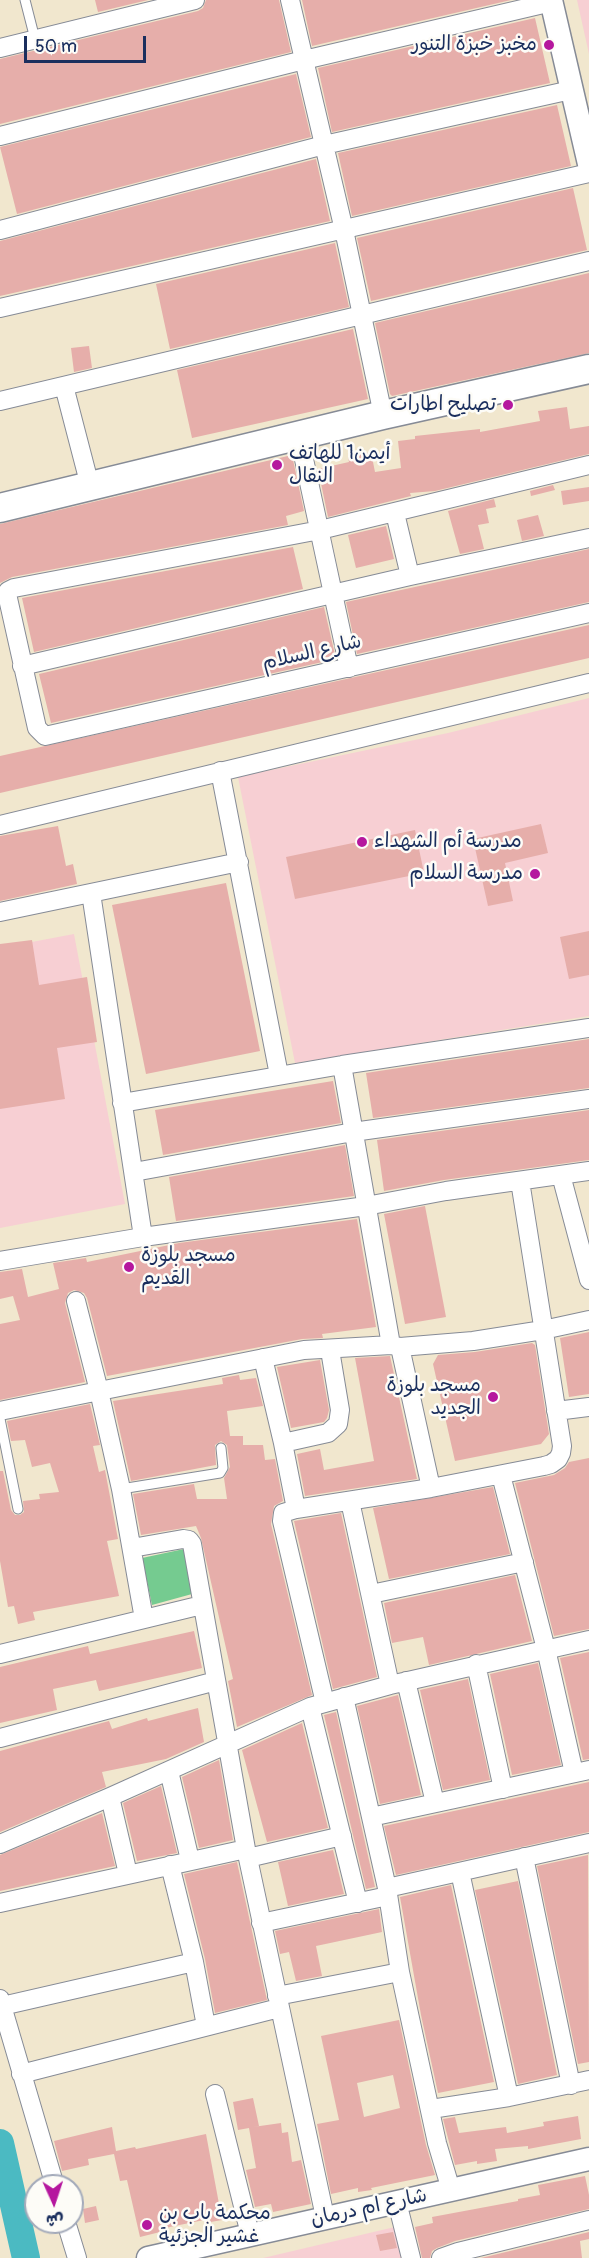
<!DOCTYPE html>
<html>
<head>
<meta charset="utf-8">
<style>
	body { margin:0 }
	#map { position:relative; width:589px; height:2258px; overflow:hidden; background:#f1e7ce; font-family:Pangolin,"Playpen Sans Arabic",sans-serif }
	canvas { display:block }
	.north { position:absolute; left:24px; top:2174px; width:60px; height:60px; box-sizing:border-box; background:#fdfcf7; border:2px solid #a3aaba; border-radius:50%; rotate:177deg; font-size:16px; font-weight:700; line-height:24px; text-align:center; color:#1b2f5e }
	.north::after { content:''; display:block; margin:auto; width:21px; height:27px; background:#b5179e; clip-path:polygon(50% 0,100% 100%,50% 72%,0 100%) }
	.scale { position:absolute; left:24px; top:36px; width:122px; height:27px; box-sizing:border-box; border:3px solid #1b2f5e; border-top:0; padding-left:8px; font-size:18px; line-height:21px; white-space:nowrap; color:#1b2f5e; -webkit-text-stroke:4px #fdfcf7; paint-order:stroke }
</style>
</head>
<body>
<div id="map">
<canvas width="589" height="2258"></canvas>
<div class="north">ش</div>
<div class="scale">50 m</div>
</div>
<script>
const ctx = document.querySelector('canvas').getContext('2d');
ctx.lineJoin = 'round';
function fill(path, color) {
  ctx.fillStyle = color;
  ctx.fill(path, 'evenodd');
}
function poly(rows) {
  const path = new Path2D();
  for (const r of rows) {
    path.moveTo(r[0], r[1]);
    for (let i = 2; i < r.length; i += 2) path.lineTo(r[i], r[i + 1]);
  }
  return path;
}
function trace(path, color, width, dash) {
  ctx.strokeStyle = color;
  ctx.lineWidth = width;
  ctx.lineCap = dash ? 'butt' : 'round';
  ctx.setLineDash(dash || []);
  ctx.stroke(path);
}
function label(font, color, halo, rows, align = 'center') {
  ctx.font = font + ' Pangolin,"Playpen Sans Arabic",sans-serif';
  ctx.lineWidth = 5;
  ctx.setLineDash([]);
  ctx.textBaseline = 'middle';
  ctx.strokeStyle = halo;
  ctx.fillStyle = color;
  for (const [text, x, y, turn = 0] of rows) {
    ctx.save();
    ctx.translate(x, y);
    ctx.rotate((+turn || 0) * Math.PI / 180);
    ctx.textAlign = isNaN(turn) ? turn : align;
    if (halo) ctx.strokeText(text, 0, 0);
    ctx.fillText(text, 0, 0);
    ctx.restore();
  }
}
fill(poly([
	[577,0,589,0,589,54],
	[589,698,589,1016,295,1063,238,777,448,733],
	[74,934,125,1204,0,1228,0,948],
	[399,2226,406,2258,263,2258]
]), '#f7cfd3');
fill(poly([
	[184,1549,192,1594,152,1605,142,1558]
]), '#75cb90');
trace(poly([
	[0,2143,26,2258]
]), '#4bbac2', 28);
fill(poly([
	[95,0,148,0,98,12],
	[206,0,279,0,291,52,0,124,0,59,198,11,203,8],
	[302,0,511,0,312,46],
	[535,18,550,83,332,132,318,68],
	[296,74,311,137,17,214,0,147],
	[557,105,571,166,352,216,338,153],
	[316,159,330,221,0,296,0,241],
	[573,188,587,250,371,301,357,238],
	[335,243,349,307,170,349,156,284],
	[589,273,589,353,392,396,390,394,375,323],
	[353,329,368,399,192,438,177,370],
	[89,346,92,368,74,372,71,348],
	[567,407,570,429,589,426,589,454,435,491,410,493,411,496,328,517,318,469,349,462,348,457,371,452,375,472,401,468,398,441,415,439,415,436,480,429,480,432,540,421,538,411],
	[292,455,304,511,286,516,288,525,12,577,0,583,0,524],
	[553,485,555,490,531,496,530,491],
	[589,487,589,501,563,505,561,491],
	[494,499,496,507,486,509,489,523,478,525,484,549,460,554,448,511],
	[538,515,544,536,522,541,517,520],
	[386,526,394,559,356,568,348,535],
	[293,547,303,589,34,652,22,598],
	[589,549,589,602,357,654,346,602],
	[324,607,336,659,51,723,39,674],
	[589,625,589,658,0,793,0,756],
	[541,824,548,853,505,863,513,901,488,906,473,839],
	[58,826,66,866,73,864,77,884,0,901,0,836],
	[415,830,424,873,295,899,286,857],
	[226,883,260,1051,146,1074,112,905],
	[589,931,589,975,569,979,560,937],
	[32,940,39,985,87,977,97,1042,57,1048,65,1099,0,1109,0,944],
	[589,1039,589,1088,373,1118,366,1073],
	[333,1081,341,1123,163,1155,155,1110],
	[589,1110,589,1160,444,1180,384,1191,377,1140],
	[345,1145,354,1196,176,1221,169,1177],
	[425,1206,446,1317,405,1324,384,1214],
	[357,1219,376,1327,322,1334,323,1338,302,1339,107,1376,87,1298,84,1293,74,1290,68,1293,65,1303,85,1382,0,1400,0,1324,20,1320,13,1296,0,1299,0,1272,22,1269,28,1297,59,1289,53,1263,86,1258,87,1262,179,1243],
	[589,1332,589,1394,569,1397,560,1338],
	[532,1343,535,1345,549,1434,541,1444,455,1461,433,1364,438,1355,475,1352],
	[390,1356,417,1479,305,1496,297,1454,320,1449,324,1470,374,1461,355,1358],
	[320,1360,329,1410,327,1418,324,1422,291,1428,277,1367],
	[239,1375,240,1380,256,1378,263,1406,227,1411,230,1436,243,1436,243,1445,263,1445,265,1460,275,1459,283,1501,274,1506,271,1524,312,1695,237,1727,228,1681,233,1679,201,1538,196,1526,141,1535,133,1494,194,1484,197,1499,227,1499,224,1478,230,1467,227,1445,221,1441,215,1445,216,1465,131,1481,113,1401,223,1384,222,1378],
	[90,1404,100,1445,93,1446,99,1472,105,1470,118,1539,107,1541,119,1596,33,1612,35,1620,18,1624,14,1606,8,1607,0,1561,0,1471,3,1471,11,1510,15,1515,20,1515,24,1512,23,1501,40,1499,39,1494,59,1492,50,1463,32,1467,25,1440,11,1441,7,1421],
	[589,1458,589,1629,554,1636,515,1483,554,1475,565,1468,569,1462],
	[493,1487,510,1554,389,1579,373,1508],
	[341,1513,377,1677,333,1689,294,1521],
	[515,1575,532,1641,429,1665,423,1637,392,1643,384,1603],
	[194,1631,202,1668,99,1691,96,1680,53,1689,57,1710,0,1723,0,1667,88,1646,90,1654],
	[589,1652,589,1759,583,1760,560,1658],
	[538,1663,561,1765,512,1775,490,1674],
	[468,1679,490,1780,443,1790,420,1690],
	[398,1695,421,1795,380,1804,357,1706],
	[198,1708,204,1742,166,1759,102,1772,106,1787,0,1832,0,1751,109,1721,112,1729,147,1718,148,1721],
	[336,1712,375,1887,366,1889,324,1715],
	[302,1723,328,1828,267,1842,242,1750],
	[219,1760,233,1840,199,1848,182,1777],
	[589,1782,589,1832,396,1875,384,1826],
	[161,1786,177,1853,137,1861,123,1803],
	[102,1813,115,1866,0,1891,0,1855],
	[333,1850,344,1894,288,1906,278,1862],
	[588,1855,589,2062,578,2064,537,1866],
	[237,1862,267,2000,215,2013,205,1959,184,1874],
	[518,1881,557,2075,518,2084,475,1890],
	[451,1885,494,2082,438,2093,421,2015,400,1897],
	[379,1909,382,1932,316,1946,322,1976,296,1981,289,1952,280,1954,275,1931],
	[399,2020,426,2145,435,2175,371,2188,372,2190,358,2192,358,2188,331,2194,317,2124,339,2120,321,2036],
	[393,2075,400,2108,364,2117,357,2083],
	[253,2098,259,2126,253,2127,281,2123,282,2133,288,2132,292,2162,301,2160,311,2204,273,2212,271,2204,255,2207,246,2170,256,2168,249,2128,238,2130,233,2102],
	[578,2116,581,2139,528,2149,528,2146,495,2149,497,2161,477,2164,477,2161,455,2165,443,2119,455,2117,459,2133,506,2127,507,2133,544,2126,543,2122],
	[112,2127,116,2151,135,2147,136,2149,206,2134,222,2220,205,2223,204,2220,160,2229,160,2232,140,2237,127,2180,120,2181,114,2154,88,2159,89,2165,62,2171,54,2141],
	[585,2176,589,2195,589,2209,455,2241,437,2248,432,2251,430,2258,422,2258,415,2227,433,2223,432,2217,518,2201,518,2199,540,2195,538,2185],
	[96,2206,99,2220,85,2223,83,2209],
	[393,2232,397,2248,380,2251,376,2235],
	[589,2232,589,2239,580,2241,582,2258,481,2258]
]), '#e6aeaa');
const service = poly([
	[25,0,35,39],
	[0,1419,18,1509],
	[121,1489,220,1473,223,1468,221,1448]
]);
const minor = poly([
	[290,0,344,230,383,415],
	[0,48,195,0],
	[0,136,304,60,552,2],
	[0,230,324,145,571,90],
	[0,308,589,173],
	[64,386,90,486],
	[0,401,589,261],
	[299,436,349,668],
	[589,465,320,530,14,588,8,591,7,594,37,728,45,736,589,613],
	[395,513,410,576],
	[22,666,410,576,589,538],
	[220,771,279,1075],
	[0,825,589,683],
	[91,893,143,1237],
	[0,912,239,862],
	[342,1065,391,1345,400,1347,431,1488],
	[122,1103,342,1065,589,1028],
	[134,1172,353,1132,589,1099],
	[561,1175,589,1280],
	[0,1261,143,1237,366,1206,446,1191,589,1171],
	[76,1301,99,1391,121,1489,144,1619],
	[400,1347,473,1341,543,1330,589,1320],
	[263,1358,283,1443,296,1509],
	[0,1411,304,1350,391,1345],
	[556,1411,589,1407],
	[283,1443,328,1433,338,1424,340,1410,330,1350],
	[501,1475,546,1649,574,1773],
	[350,1501,390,1685],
	[132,1548,183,1539,189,1540,192,1544,246,1849,325,2217],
	[371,1594,524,1562],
	[0,1654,202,1605],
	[476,1664,503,1789],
	[406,1681,435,1803],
	[344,1697,387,1888,400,1972,437,2143,451,2190],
	[325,1703,282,1521,283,1513,296,1509,431,1488,544,1466,551,1464,558,1459,561,1453,562,1446,520,1181],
	[310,1707,358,1903],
	[0,1738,216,1681],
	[169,1771,190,1860],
	[110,1797,128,1874],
	[371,1817,589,1770],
	[0,1844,110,1797,310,1707,390,1685,589,1640],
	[524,1857,571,2085],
	[248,1858,342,1836],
	[170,1865,194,1962,206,2026],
	[460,1872,509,2097],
	[387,1888,589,1843],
	[0,1903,246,1849],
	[261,1923,388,1896],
	[277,1996,400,1972],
	[0,1999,55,2186],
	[2,2006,194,1962],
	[21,2074,279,2008],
	[215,2094,250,2234],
	[431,2109,509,2097,589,2080],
	[397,2202,411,2258],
	[66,2222,77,2258],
	[441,2258,458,2252,589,2220]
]);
const tertiary = poly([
	[551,0,589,164],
	[148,2258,589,2159]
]);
const primary = poly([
	[0,508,383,415,589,369]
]);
trace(service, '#868b96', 11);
trace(minor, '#868b96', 20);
trace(tertiary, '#868b96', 25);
trace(primary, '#868b96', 31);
trace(service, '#fff', 9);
trace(minor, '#fff', 18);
trace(tertiary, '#fff', 22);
trace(primary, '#fff', 28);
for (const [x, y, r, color] of [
	[549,45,6,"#b5179e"],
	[508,405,6,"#b5179e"],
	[277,465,6,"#b5179e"],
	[362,842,6,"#b5179e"],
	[535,874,6,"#b5179e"],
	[129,1267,6,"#b5179e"],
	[493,1397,6,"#b5179e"],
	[147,2225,6,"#b5179e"]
]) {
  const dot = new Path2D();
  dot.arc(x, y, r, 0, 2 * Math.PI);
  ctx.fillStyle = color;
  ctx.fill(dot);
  trace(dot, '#fdfcf7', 2);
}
label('20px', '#1b2f5e', '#fdfcf7', [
	["مخبز خبزة التنور",537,45],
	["تصليح اطارات",496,405],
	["أيمن1 للهاتف",289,454,"left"],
	["النقال",289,477,"left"],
	["مدرسة أم الشهداء",374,842,"left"],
	["مدرسة السلام",523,874],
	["مسجد بلوزة",141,1256,"left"],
	["القديم",141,1279,"left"],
	["مسجد بلوزة",481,1386],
	["الجديد",481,1409],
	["محكمة باب بن",159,2214,"left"],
	["غشير الجزئية",159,2237,"left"]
], 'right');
label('20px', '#1b2f5e', '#fdfcf7', [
	["شارع السلام",312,653,-13],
	["شارع ام درمان",369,2208,-12]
]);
</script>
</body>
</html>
